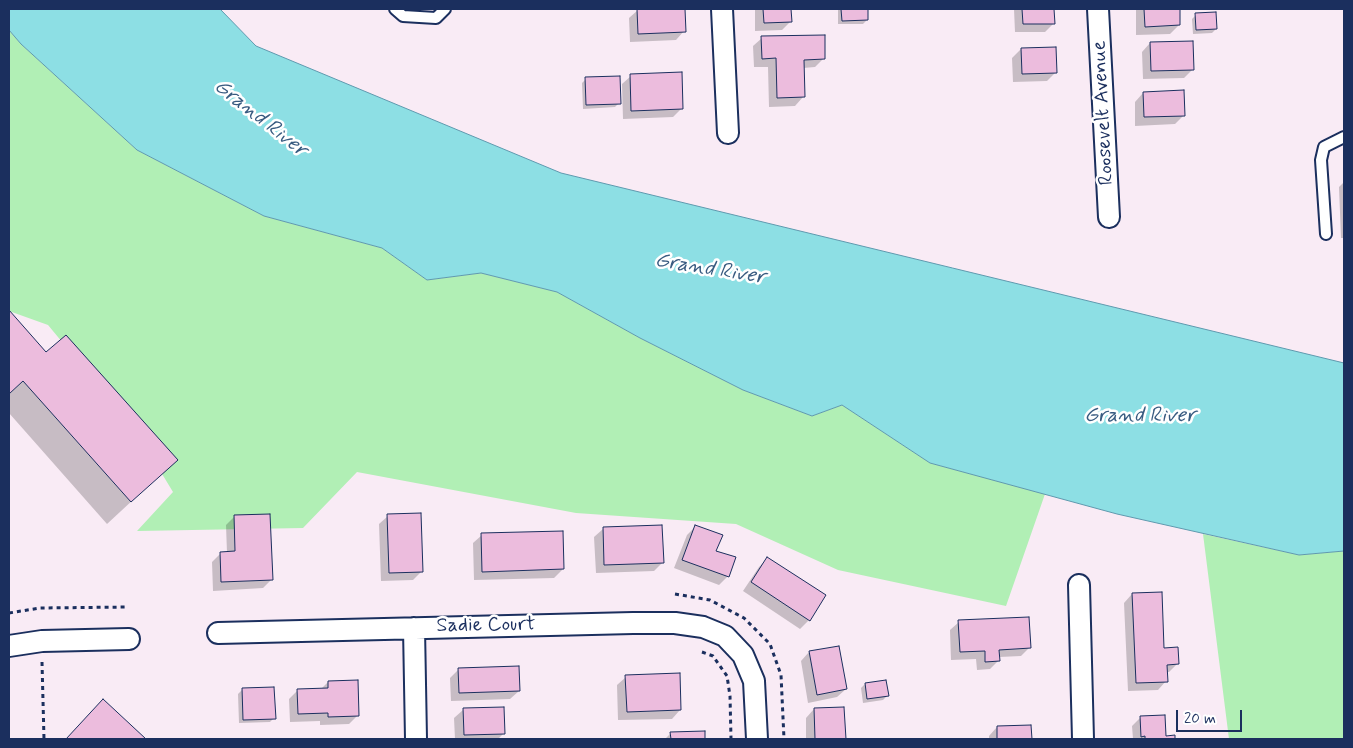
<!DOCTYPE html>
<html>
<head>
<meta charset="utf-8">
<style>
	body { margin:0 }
	#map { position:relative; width:1353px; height:748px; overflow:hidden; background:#f9ebf5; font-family:Mynerve,sans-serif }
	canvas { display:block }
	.frame { position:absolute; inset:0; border:10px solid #1b2f5e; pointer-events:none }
	.scale { position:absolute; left:1176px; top:710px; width:66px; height:22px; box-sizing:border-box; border:2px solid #1b2f5e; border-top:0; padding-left:6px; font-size:15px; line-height:18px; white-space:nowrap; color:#1b2f5e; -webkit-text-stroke:4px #fff; paint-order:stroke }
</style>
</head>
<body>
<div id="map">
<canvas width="1353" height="748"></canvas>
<div class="frame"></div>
<div class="scale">20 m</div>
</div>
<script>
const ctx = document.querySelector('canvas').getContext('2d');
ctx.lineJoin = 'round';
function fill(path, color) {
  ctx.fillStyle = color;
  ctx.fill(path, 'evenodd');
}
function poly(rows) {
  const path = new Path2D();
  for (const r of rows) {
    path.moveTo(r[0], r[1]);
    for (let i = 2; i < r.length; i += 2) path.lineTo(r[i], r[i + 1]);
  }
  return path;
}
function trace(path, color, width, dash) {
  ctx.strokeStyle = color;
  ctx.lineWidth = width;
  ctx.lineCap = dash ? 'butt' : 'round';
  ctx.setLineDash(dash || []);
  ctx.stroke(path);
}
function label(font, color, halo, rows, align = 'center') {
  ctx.font = font + ' Mynerve,sans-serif';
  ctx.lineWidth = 5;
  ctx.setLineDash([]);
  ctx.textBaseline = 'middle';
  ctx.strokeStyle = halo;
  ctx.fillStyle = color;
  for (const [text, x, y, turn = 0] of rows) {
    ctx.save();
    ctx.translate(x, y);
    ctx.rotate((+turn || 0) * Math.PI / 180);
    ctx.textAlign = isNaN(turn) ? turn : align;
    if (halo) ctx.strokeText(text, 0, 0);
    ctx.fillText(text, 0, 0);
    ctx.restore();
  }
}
fill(poly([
	[9,30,21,44,137,150,264,216,382,248,427,280,481,273,557,292,640,338,743,390,812,416,842,405,930,463,1045,494,1006,606,838,570,736,524,576,513,357,472,303,528,137,531,173,492,136,431,48,325,9,311],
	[1203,534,1299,555,1344,551,1344,739,1229,739]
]), '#b1efb5');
const water = poly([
	[9,9,220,9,256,46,561,173,1344,363,1344,551,1299,555,1117,514,930,463,842,405,812,416,743,390,640,338,557,292,481,273,427,280,382,248,264,216,137,150,21,44,9,30,9,9]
]);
fill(water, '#8ddfe4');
trace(water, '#5f99ae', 1);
fill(poly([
	[684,9,684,31,676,40,630,42,629,18,638,10],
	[755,9,790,9,791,21,782,30,755,31],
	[838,9,866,9,867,20,863,24,838,24],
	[1014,9,1053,9,1054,23,1045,32,1015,32],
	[1136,9,1179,9,1179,25,1170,34,1136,35],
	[1196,15,1216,29,1212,33,1193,34,1192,19],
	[762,38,824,58,815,67,803,68,803,97,795,106,769,107,768,67,754,67,753,46],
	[1150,43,1193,69,1184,78,1143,79,1142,52],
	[1021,49,1055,73,1047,81,1013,82,1012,58],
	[631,76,682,108,673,117,623,119,622,84],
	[586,79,619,103,615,107,583,109,582,83],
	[1143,93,1184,115,1175,124,1135,126,1135,102],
	[1344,182,1344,238,1341,238,1339,187],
	[9,311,46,354,176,460,107,524,9,413],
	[388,516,421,572,413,580,381,581,379,524],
	[234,517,272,579,263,588,213,591,212,562,221,553,227,553,226,525],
	[661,526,663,562,654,571,596,573,594,537,603,529],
	[695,527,728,576,719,585,674,568,687,535],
	[482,535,563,569,554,578,474,580,473,543],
	[768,558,809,620,800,629,743,591,759,567],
	[1132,594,1163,649,1178,663,1169,672,1166,672,1166,681,1158,690,1128,691,1124,603],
	[959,622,1029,648,1021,656,999,657,999,660,990,669,977,670,976,659,951,660,950,630],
	[809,652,846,689,837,697,808,703,801,661],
	[459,669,519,691,510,699,451,701,450,678],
	[626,677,680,710,672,719,618,720,617,685],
	[328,682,358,715,349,724,320,725,320,721,290,722,289,699,298,690,321,689],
	[865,684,887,696,883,700,863,703,861,688],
	[242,690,274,718,270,722,239,723,238,694],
	[103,701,144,739,67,739],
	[843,708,844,739,806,739,806,718,814,709],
	[463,710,504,733,498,739,455,739,454,718],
	[1141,717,1164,737,1174,737,1174,739,1133,739,1132,726],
	[1030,726,1030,739,989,739,989,736,997,727],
	[704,732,704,739,665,739,671,733]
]), '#0003');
const building = poly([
	[637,9,685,9,686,32,638,34,637,9],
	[763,9,791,9,792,22,764,23,763,9],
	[841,9,868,9,868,20,842,21,841,9],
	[1022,9,1054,9,1055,24,1023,24,1022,9],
	[1144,9,1180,9,1180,25,1145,27,1144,9],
	[1216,12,1217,29,1196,30,1195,13,1216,12],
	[825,35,825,59,804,60,805,97,777,98,776,58,762,59,761,36,825,35],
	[1193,41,1194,70,1151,71,1150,42,1193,41],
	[1056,47,1057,73,1022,74,1021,48,1056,47],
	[682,72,683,109,631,111,630,74,682,72],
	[620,76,621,104,586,105,585,77,620,76],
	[1184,90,1185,116,1144,117,1143,92,1184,90],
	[9,310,46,352,66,335,178,460,131,502,23,381,9,394,9,310],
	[421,513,423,572,389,573,387,514,421,513],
	[270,514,273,580,221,582,220,552,235,551,234,515,270,514],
	[662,525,664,563,604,565,603,527,662,525],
	[695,525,723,535,716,551,736,557,729,577,682,560,695,525],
	[563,531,564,569,482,572,481,533,563,531],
	[767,557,826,595,810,621,751,582,767,557],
	[1162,592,1164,648,1178,647,1179,664,1167,665,1168,682,1136,683,1132,593,1162,592],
	[1029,617,1031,648,999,650,1000,661,985,662,985,651,960,652,958,620,1029,617],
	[839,646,847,689,817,695,809,651,839,646],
	[519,666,520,691,459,693,458,668,519,666],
	[680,673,681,710,627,712,625,675,680,673],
	[358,680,359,716,328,717,328,713,298,714,297,689,328,688,328,681,358,680],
	[886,680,889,696,867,699,865,683,886,680],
	[274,687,276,719,243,720,242,688,274,687],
	[103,699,146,739,66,739,103,699],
	[504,707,505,734,464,735,463,708,504,707],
	[844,707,846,739,815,739,814,708,844,707],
	[1165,715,1166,736,1175,735,1175,739,1145,739,1145,736,1141,737,1140,716,1165,715],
	[1031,725,1032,739,997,739,997,726,1031,725],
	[705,731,705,739,671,739,670,732,705,731]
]);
fill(building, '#ecbcdd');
trace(building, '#1b2f5e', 1);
const service = poly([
	[395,9,403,16,436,18,445,9],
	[1326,234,1321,160,1324,147,1344,137]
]);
const minor = poly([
	[722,9,728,133],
	[1098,9,1109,217],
	[1079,585,1083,739],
	[414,628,416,739],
	[218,633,633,623,675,623,703,627,725,636,743,655,754,681,757,739],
	[9,646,42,641,129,639]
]);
trace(service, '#1b2f5e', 14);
trace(minor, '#1b2f5e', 24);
trace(poly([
	[675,594,710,600,744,618,770,644,781,675,784,739],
	[9,613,40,608,128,607],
	[702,652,713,656,727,676,730,696,731,739],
	[42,662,44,739]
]), '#1b2f5e', 3, [4, 4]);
trace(service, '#fff', 10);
trace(minor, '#fff', 20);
label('20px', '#1b2f5e', '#fff', [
	["Roosevelt Avenue",1104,113,-93],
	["Sadie Court",486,626,-1]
]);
label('italic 21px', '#385b80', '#fff', [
	["Grand River",260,119,38],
	["Grand River",710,270,9],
	["Grand River",1140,417]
]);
</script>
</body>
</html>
